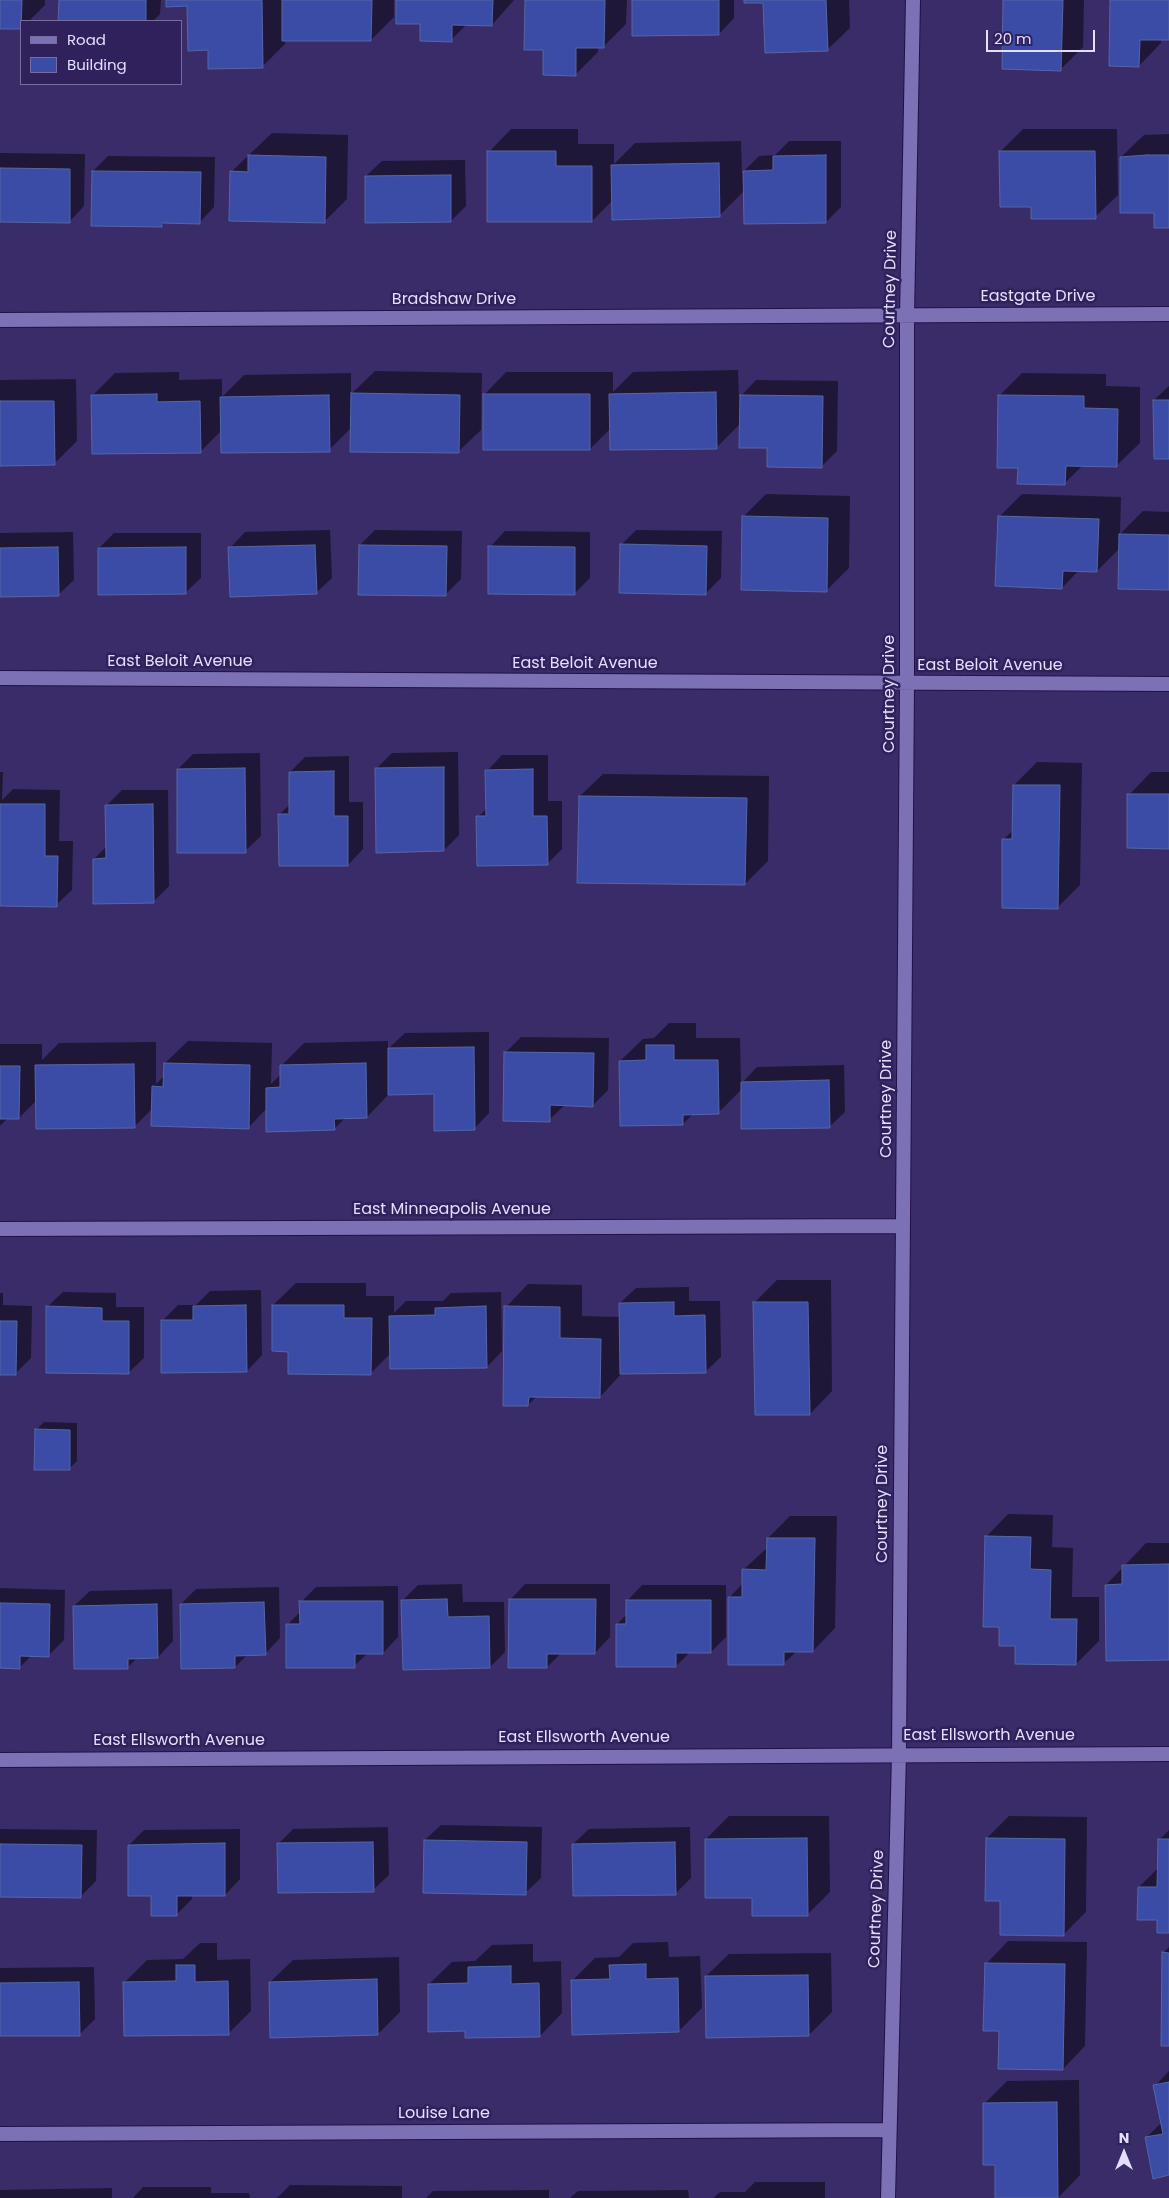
<!DOCTYPE html>
<html>
<head>
<meta charset="utf-8">
<style>
	body { margin:0 }
	#map { position:relative; width:1169px; height:2198px; overflow:hidden; background:#3a2c68; font-family:Poppins,sans-serif }
	canvas { display:block }
	.legend { position:absolute; left:20px; top:20px; width:162px; height:65px; box-sizing:border-box; background:#30215c; border:1px solid #776d9c; margin:0; padding:6px 9px; list-style:none; font-size:15px; color:#e2defc }
	.legend li { display:flex; align-items:center; gap:10px; height:25px }
	.legend b { width:25px; border:1px solid #776d9c }
	.north { position:absolute; left:1099px; top:2128px; width:50px; height:50px; -webkit-text-stroke:4px #30215c; paint-order:stroke; rotate:0deg; font-size:14px; font-weight:700; line-height:20px; text-align:center; color:#e2defc }
	.north::after { content:''; display:block; margin:auto; width:18px; height:22px; background:#e2defc; clip-path:polygon(50% 0,100% 100%,50% 72%,0 100%) }
	.scale { position:absolute; left:986px; top:30px; width:109px; height:22px; box-sizing:border-box; border:2px solid #e2defc; border-top:0; padding-left:6px; font-size:15px; line-height:18px; white-space:nowrap; color:#e2defc; -webkit-text-stroke:4px #30215c; paint-order:stroke }
</style>
</head>
<body>
<div id="map">
<canvas width="1169" height="2198"></canvas>
<ul class="legend">
<li><b style="height:6px;background:#7c71b4"></b>Road</li>
<li><b style="height:14px;background:#3a4ca5"></b>Building</li>
</ul>
<div class="north">N</div>
<div class="scale">20 m</div>
</div>
<script>
const ctx = document.querySelector('canvas').getContext('2d');
ctx.lineJoin = 'round';
function fill(path, color) {
  ctx.fillStyle = color;
  ctx.fill(path, 'evenodd');
}
function poly(rows) {
  const path = new Path2D();
  for (const r of rows) {
    path.moveTo(r[0], r[1]);
    for (let i = 2; i < r.length; i += 2) path.lineTo(r[i], r[i + 1]);
  }
  return path;
}
function trace(path, color, width, dash) {
  ctx.strokeStyle = color;
  ctx.lineWidth = width;
  ctx.lineCap = dash ? 'butt' : 'round';
  ctx.setLineDash(dash || []);
  ctx.stroke(path);
}
function label(font, color, halo, rows, align = 'center') {
  ctx.font = font + ' Poppins,sans-serif';
  ctx.lineWidth = 5;
  ctx.setLineDash([]);
  ctx.textBaseline = 'middle';
  ctx.strokeStyle = halo;
  ctx.fillStyle = color;
  for (const [text, x, y, turn = 0] of rows) {
    ctx.save();
    ctx.translate(x, y);
    ctx.rotate((+turn || 0) * Math.PI / 180);
    ctx.textAlign = isNaN(turn) ? turn : align;
    if (halo) ctx.strokeText(text, 0, 0);
    ctx.fillText(text, 0, 0);
    ctx.restore();
  }
}
fill(poly([
	[0,0,45,0,45,5,29,21,21,21,21,28,0,28],
	[60,0,161,0,160,14,153,21,60,21],
	[167,0,394,0,394,17,371,40,285,40,285,44,263,66,209,49,188,5],
	[398,0,514,0,492,25,467,24,451,40,421,23],
	[526,0,627,0,626,24,604,46,598,46,598,52,575,75,545,48],
	[633,0,734,0,734,18,719,34],
	[746,0,849,0,850,28,827,50,764,1],
	[1004,0,1084,0,1083,47,1061,69],
	[1111,0,1169,0,1169,39,1161,39,1161,43,1139,66],
	[511,129,578,129,578,144,614,144,614,164,635,143,741,141,742,173,759,156,775,155,789,141,841,141,841,207,826,222,744,191,719,216,613,200,592,221,489,152],
	[1023,129,1117,129,1118,195,1095,217,1032,205,1000,152],
	[272,133,348,135,347,199,324,222,231,172],
	[1169,134,1169,226,1155,212,1121,157,1144,135],
	[0,153,85,154,84,206,69,222,0,221],
	[108,156,215,157,214,207,199,223,166,222,162,226,93,171],
	[465,160,466,206,451,221,366,176,382,161],
	[738,370,739,398,756,380,838,381,837,451,821,467,768,447,740,424,717,447,611,428,590,449,484,395,506,372,613,372,613,392,633,372],
	[375,371,482,373,481,430,458,452,351,428,329,450,222,430,200,452,92,396,115,373,179,372,179,380,222,379,222,397,244,375,351,373,351,394],
	[1022,373,1106,374,1106,386,1140,387,1140,443,1117,465,1083,465,1065,483,1019,467,999,396],
	[76,379,77,441,54,464,0,464,0,380],
	[1169,386,1169,457,1154,400],
	[766,494,850,496,849,568,826,591,743,517],
	[1022,494,1121,497,1120,534,1143,511,1169,512,1169,589,1120,548,1097,571,1079,570,1062,588,999,517],
	[330,530,332,578,316,593,230,548,245,532],
	[375,530,462,531,461,579,446,594,360,545],
	[636,530,722,531,721,578,705,594,621,545],
	[505,531,590,532,590,578,574,594,490,547],
	[73,532,74,580,58,595,0,596,0,533],
	[114,533,201,533,201,578,185,593,99,548],
	[458,752,459,835,444,850,376,769,392,753],
	[260,753,261,836,245,851,178,769,193,754],
	[502,755,548,755,548,801,562,801,562,849,547,864,478,817,487,808,487,771],
	[349,756,349,802,363,802,363,849,348,865,279,815,290,804,290,772,305,757],
	[1037,762,1082,763,1080,885,1058,907,1003,840,1013,830,1014,785],
	[0,772,3,772,2,800,13,789,60,790,59,841,73,841,72,890,56,905,0,904],
	[1151,772,1169,772,1169,847,1129,795],
	[603,774,769,776,768,861,745,884,580,796],
	[122,790,168,790,169,886,154,901,94,859,107,846,106,806],
	[669,1023,696,1023,696,1038,740,1038,741,1084,757,1067,844,1065,845,1112,829,1127,742,1089,718,1113,693,1114,683,1124,620,1061,643,1039,654,1038],
	[489,1032,489,1113,474,1129,435,1093,389,1094,367,1117,346,1117,334,1129,267,1108,248,1128,152,1109,134,1127,37,1100,19,1118,8,1118,0,1126,0,1044,42,1044,42,1060,59,1043,156,1042,156,1084,165,1075,165,1063,188,1041,272,1043,271,1084,281,1074,281,1066,304,1043,388,1041,388,1049,405,1033],
	[521,1037,609,1038,608,1090,593,1105,565,1105,549,1120,506,1052],
	[777,1280,831,1280,832,1391,810,1414,754,1303],
	[296,1283,366,1283,366,1296,394,1296,394,1313,406,1301,443,1301,451,1293,501,1292,502,1351,487,1367,391,1353,370,1374,289,1350,273,1305],
	[528,1284,582,1285,582,1316,621,1317,620,1303,636,1288,689,1287,689,1301,720,1301,721,1357,705,1372,622,1373,600,1397,537,1396,528,1405,506,1307],
	[261,1290,262,1355,247,1371,163,1320,178,1305,196,1305,210,1291],
	[63,1292,116,1293,116,1307,144,1307,144,1358,128,1373,47,1307],
	[0,1293,3,1293,3,1305,32,1306,31,1358,15,1374,0,1373],
	[44,1422,77,1423,77,1461,69,1469,36,1430],
	[1008,1514,1053,1515,1052,1547,1073,1548,1072,1597,1099,1597,1099,1641,1076,1664,1017,1645,1000,1625,986,1537],
	[790,1516,837,1516,835,1628,813,1651,797,1651,783,1664,730,1597,743,1583,743,1570,768,1547,768,1538],
	[1146,1543,1169,1543,1169,1658,1106,1585],
	[462,1584,463,1602,504,1602,505,1652,490,1667,402,1601,418,1585],
	[525,1584,610,1584,610,1637,595,1653,561,1653,547,1667,510,1600],
	[642,1585,726,1585,726,1637,711,1652,690,1652,676,1666,617,1624,627,1614,627,1601],
	[398,1586,398,1637,383,1653,368,1653,354,1666,287,1625,301,1611,301,1602,316,1587],
	[279,1587,280,1638,265,1654,248,1654,235,1667,181,1604,196,1589],
	[0,1588,65,1590,64,1640,48,1656,32,1655,19,1668,0,1667],
	[172,1589,173,1641,158,1657,138,1657,127,1668,74,1606,90,1591],
	[729,1816,829,1816,830,1892,808,1914,753,1896,706,1839],
	[1009,1816,1087,1817,1086,1912,1063,1935,1001,1900,987,1838],
	[441,1825,542,1827,541,1878,525,1893,425,1840],
	[388,1827,389,1875,373,1890,278,1844,293,1829],
	[690,1827,691,1878,676,1893,573,1844,589,1829],
	[0,1829,97,1830,96,1881,81,1896,0,1895],
	[240,1829,240,1879,225,1895,192,1895,192,1899,177,1914,129,1845,144,1830],
	[1169,1830,1169,1932,1139,1887,1159,1867,1159,1840],
	[1008,1941,1087,1942,1085,2046,1063,2069,1000,2030,986,1964],
	[668,1942,669,1957,700,1956,702,2008,679,2031,572,1981,595,1958,619,1957,633,1943],
	[200,1943,217,1943,217,1960,250,1959,251,2011,228,2034,125,1982,147,1960,183,1959],
	[533,1944,533,1962,561,1961,562,2013,540,2036,429,1984,452,1962,475,1961,492,1945],
	[1169,1947,1169,2045,1163,1953],
	[831,1953,832,2012,809,2035,706,1976,729,1954],
	[399,1957,400,2012,378,2034,270,1982,293,1960],
	[94,1967,95,2019,79,2035,0,2035,0,1968],
	[1169,2071,1169,2174,1146,2138,1162,2122,1155,2086],
	[1079,2080,1080,2175,1058,2198,996,2198,996,2164,984,2104,1007,2081],
	[755,2182,825,2182,825,2198,713,2198,720,2192,745,2192],
	[290,2185,402,2186,402,2198,277,2198],
	[143,2187,211,2187,211,2193,249,2193,250,2198,133,2198],
	[112,2188,112,2198,0,2198,0,2190],
	[549,2190,549,2198,426,2198,433,2191],
	[688,2190,689,2198,570,2198,578,2191]
]), '#0007');
const building = poly([
	[0,0,22,0,21,29,0,29,0,0],
	[59,0,146,0,146,21,58,21,59,0],
	[166,0,262,0,263,68,208,69,208,50,188,51,187,6,166,7,166,0],
	[282,0,372,0,371,41,282,41,282,0],
	[396,0,493,0,492,26,452,25,452,42,420,41,420,24,396,24,396,0],
	[525,0,605,0,604,48,576,48,576,76,543,75,543,50,524,50,525,0],
	[632,0,719,0,719,35,632,36,632,0],
	[744,0,826,0,828,51,765,53,763,3,744,3,744,0],
	[1003,0,1063,0,1061,71,1002,69,1003,0],
	[1110,0,1169,0,1169,40,1140,40,1139,67,1109,66,1110,0],
	[487,151,556,151,556,166,592,166,592,222,487,222,487,151],
	[999,151,1095,151,1096,219,1031,219,1031,207,1000,207,999,151],
	[248,155,326,157,325,223,229,221,230,171,248,172,248,155],
	[826,155,826,223,744,224,743,171,773,170,773,156,826,155],
	[1147,155,1169,155,1169,228,1154,228,1154,213,1120,213,1120,157,1147,155],
	[719,163,720,217,612,220,611,165,719,163],
	[0,168,70,169,70,223,0,222,0,168],
	[92,171,201,172,200,224,162,223,162,227,91,226,92,171],
	[451,175,451,222,365,223,365,176,451,175],
	[716,392,717,449,610,450,609,394,716,392],
	[351,393,460,395,459,453,350,452,351,393],
	[157,394,157,402,200,401,201,453,92,454,91,395,157,394],
	[483,394,590,394,590,450,483,450,483,394],
	[329,395,330,452,221,453,220,397,329,395],
	[740,395,823,396,822,468,767,467,767,448,739,448,740,395],
	[998,395,1084,396,1084,408,1118,409,1117,467,1066,466,1065,485,1017,484,1018,468,997,468,998,395],
	[1153,400,1169,400,1169,459,1154,459,1153,400],
	[0,401,54,401,55,465,0,466,0,401],
	[742,516,828,518,827,592,741,590,742,516],
	[998,516,1099,519,1097,572,1063,571,1062,589,995,586,998,516],
	[1119,534,1169,535,1169,590,1118,589,1119,534],
	[620,544,707,546,706,595,619,593,620,544],
	[315,545,317,594,230,597,228,547,315,545],
	[359,545,447,546,446,596,358,595,359,545],
	[488,546,575,547,575,595,488,594,488,546],
	[58,547,59,596,0,597,0,548,58,547],
	[186,547,186,594,98,595,98,548,186,547],
	[444,767,444,851,376,853,375,768,444,767],
	[245,768,246,853,177,853,177,769,245,768],
	[533,769,533,816,547,816,548,865,477,866,476,816,486,816,485,770,533,769],
	[334,771,334,816,348,816,348,866,279,866,278,814,289,814,289,772,334,771],
	[1013,785,1060,785,1058,909,1002,908,1002,839,1012,839,1013,785],
	[1127,794,1169,794,1169,849,1127,848,1127,794],
	[579,796,747,798,745,885,577,883,579,796],
	[0,804,45,804,45,856,58,856,57,907,0,906,0,804],
	[153,804,154,903,93,904,93,859,106,858,105,805,153,804],
	[646,1045,674,1045,674,1060,718,1060,719,1114,683,1115,683,1125,620,1126,619,1061,646,1060,646,1045],
	[474,1047,475,1130,434,1131,434,1094,388,1095,388,1048,474,1047],
	[504,1052,594,1053,593,1107,550,1105,550,1122,503,1121,504,1052],
	[164,1063,250,1065,249,1129,151,1126,152,1086,163,1087,164,1063],
	[366,1063,367,1118,334,1119,335,1130,266,1132,266,1088,280,1087,280,1065,366,1063],
	[134,1064,135,1128,36,1129,35,1065,134,1064],
	[0,1066,20,1066,19,1119,0,1119,0,1066],
	[829,1080,830,1128,741,1129,741,1082,829,1080],
	[674,1302,674,1316,705,1315,706,1373,620,1374,619,1303,674,1302],
	[753,1302,808,1302,810,1415,755,1415,753,1302],
	[246,1305,247,1372,161,1373,161,1320,193,1320,193,1306,246,1305],
	[272,1305,344,1305,344,1318,372,1318,371,1375,288,1374,288,1352,272,1351,272,1305],
	[46,1306,102,1308,102,1321,129,1321,129,1374,46,1373,46,1306],
	[486,1306,487,1368,390,1369,389,1316,435,1315,435,1308,486,1306],
	[504,1306,560,1307,560,1338,601,1339,600,1398,529,1397,528,1406,503,1406,504,1306],
	[0,1321,17,1321,16,1375,0,1375,0,1321],
	[35,1429,70,1430,70,1470,34,1470,35,1429],
	[985,1536,1031,1537,1030,1569,1051,1570,1050,1619,1077,1619,1076,1665,1015,1664,1015,1646,999,1646,999,1627,983,1627,985,1536],
	[767,1538,815,1538,813,1652,784,1652,784,1665,728,1665,728,1597,742,1597,742,1569,766,1570,767,1538],
	[1169,1564,1169,1660,1106,1661,1105,1585,1122,1584,1122,1565,1169,1564],
	[447,1599,448,1617,489,1616,490,1668,403,1670,401,1600,447,1599],
	[509,1599,596,1599,595,1654,547,1654,547,1668,508,1668,509,1599],
	[626,1600,711,1600,711,1653,676,1653,676,1667,616,1667,616,1624,626,1624,626,1600],
	[299,1601,383,1601,383,1654,355,1654,355,1668,286,1668,286,1624,300,1624,299,1601],
	[264,1602,266,1655,235,1656,235,1668,181,1669,180,1604,264,1602],
	[0,1603,50,1604,49,1657,20,1656,20,1669,0,1668,0,1603],
	[157,1604,158,1658,128,1659,128,1669,74,1669,73,1606,157,1604],
	[807,1838,808,1916,752,1916,752,1898,705,1898,705,1839,807,1838],
	[986,1838,1065,1839,1064,1936,1000,1935,1000,1901,985,1901,986,1838],
	[1158,1839,1169,1839,1169,1933,1157,1933,1157,1920,1137,1920,1138,1887,1157,1887,1158,1839],
	[424,1840,527,1842,526,1895,423,1893,424,1840],
	[373,1842,374,1892,278,1893,277,1843,373,1842],
	[675,1842,676,1895,573,1896,572,1844,675,1842],
	[225,1843,225,1896,177,1896,177,1916,151,1916,151,1896,128,1896,128,1845,225,1843],
	[0,1844,82,1845,81,1898,0,1897,0,1844],
	[1162,1952,1169,1953,1169,2046,1161,2046,1162,1952],
	[985,1963,1065,1964,1063,2070,998,2069,999,2031,983,2031,985,1963],
	[646,1964,646,1979,678,1978,679,2032,572,2035,571,1980,610,1979,609,1965,646,1964],
	[176,1965,195,1965,195,1982,228,1981,229,2035,124,2036,123,1982,176,1981,176,1965],
	[511,1966,511,1984,539,1983,540,2037,465,2038,465,2031,428,2032,428,1984,468,1983,468,1967,511,1966],
	[808,1975,809,2036,706,2038,705,1976,808,1975],
	[377,1979,378,2035,270,2038,269,1982,377,1979],
	[79,1982,80,2036,0,2036,0,1983,79,1982],
	[1169,2082,1169,2175,1153,2179,1145,2137,1163,2134,1153,2085,1169,2082],
	[1057,2102,1058,2198,995,2198,995,2165,983,2165,983,2103,1057,2102]
]);
fill(building, '#3a4ca5');
trace(building, '#5567a6', 1);
const minor = poly([
	[0,320,1169,314],
	[0,678,1169,684],
	[0,1229,903,1226],
	[0,1760,1169,1754],
	[0,2134,889,2130],
	[888,2198,899,1754,907,683,907,316,913,0]
]);
trace(minor, '#22104b', 16);
trace(minor, '#7c71b4', 14);
label('16px', '#e2defc', '#30215c', [
	["Courtney Drive",891,289,-89],
	["Eastgate Drive",1038,297],
	["Bradshaw Drive",454,300],
	["East Beloit Avenue",180,662],
	["East Beloit Avenue",585,664],
	["East Beloit Avenue",990,666],
	["Courtney Drive",890,694,-90],
	["Courtney Drive",887,1099,-90],
	["East Minneapolis Avenue",452,1210],
	["Courtney Drive",883,1504,-90],
	["East Ellsworth Avenue",989,1736],
	["East Ellsworth Avenue",584,1738],
	["East Ellsworth Avenue",179,1741],
	["Courtney Drive",877,1909,-88],
	["Louise Lane",444,2114]
]);
</script>
</body>
</html>
